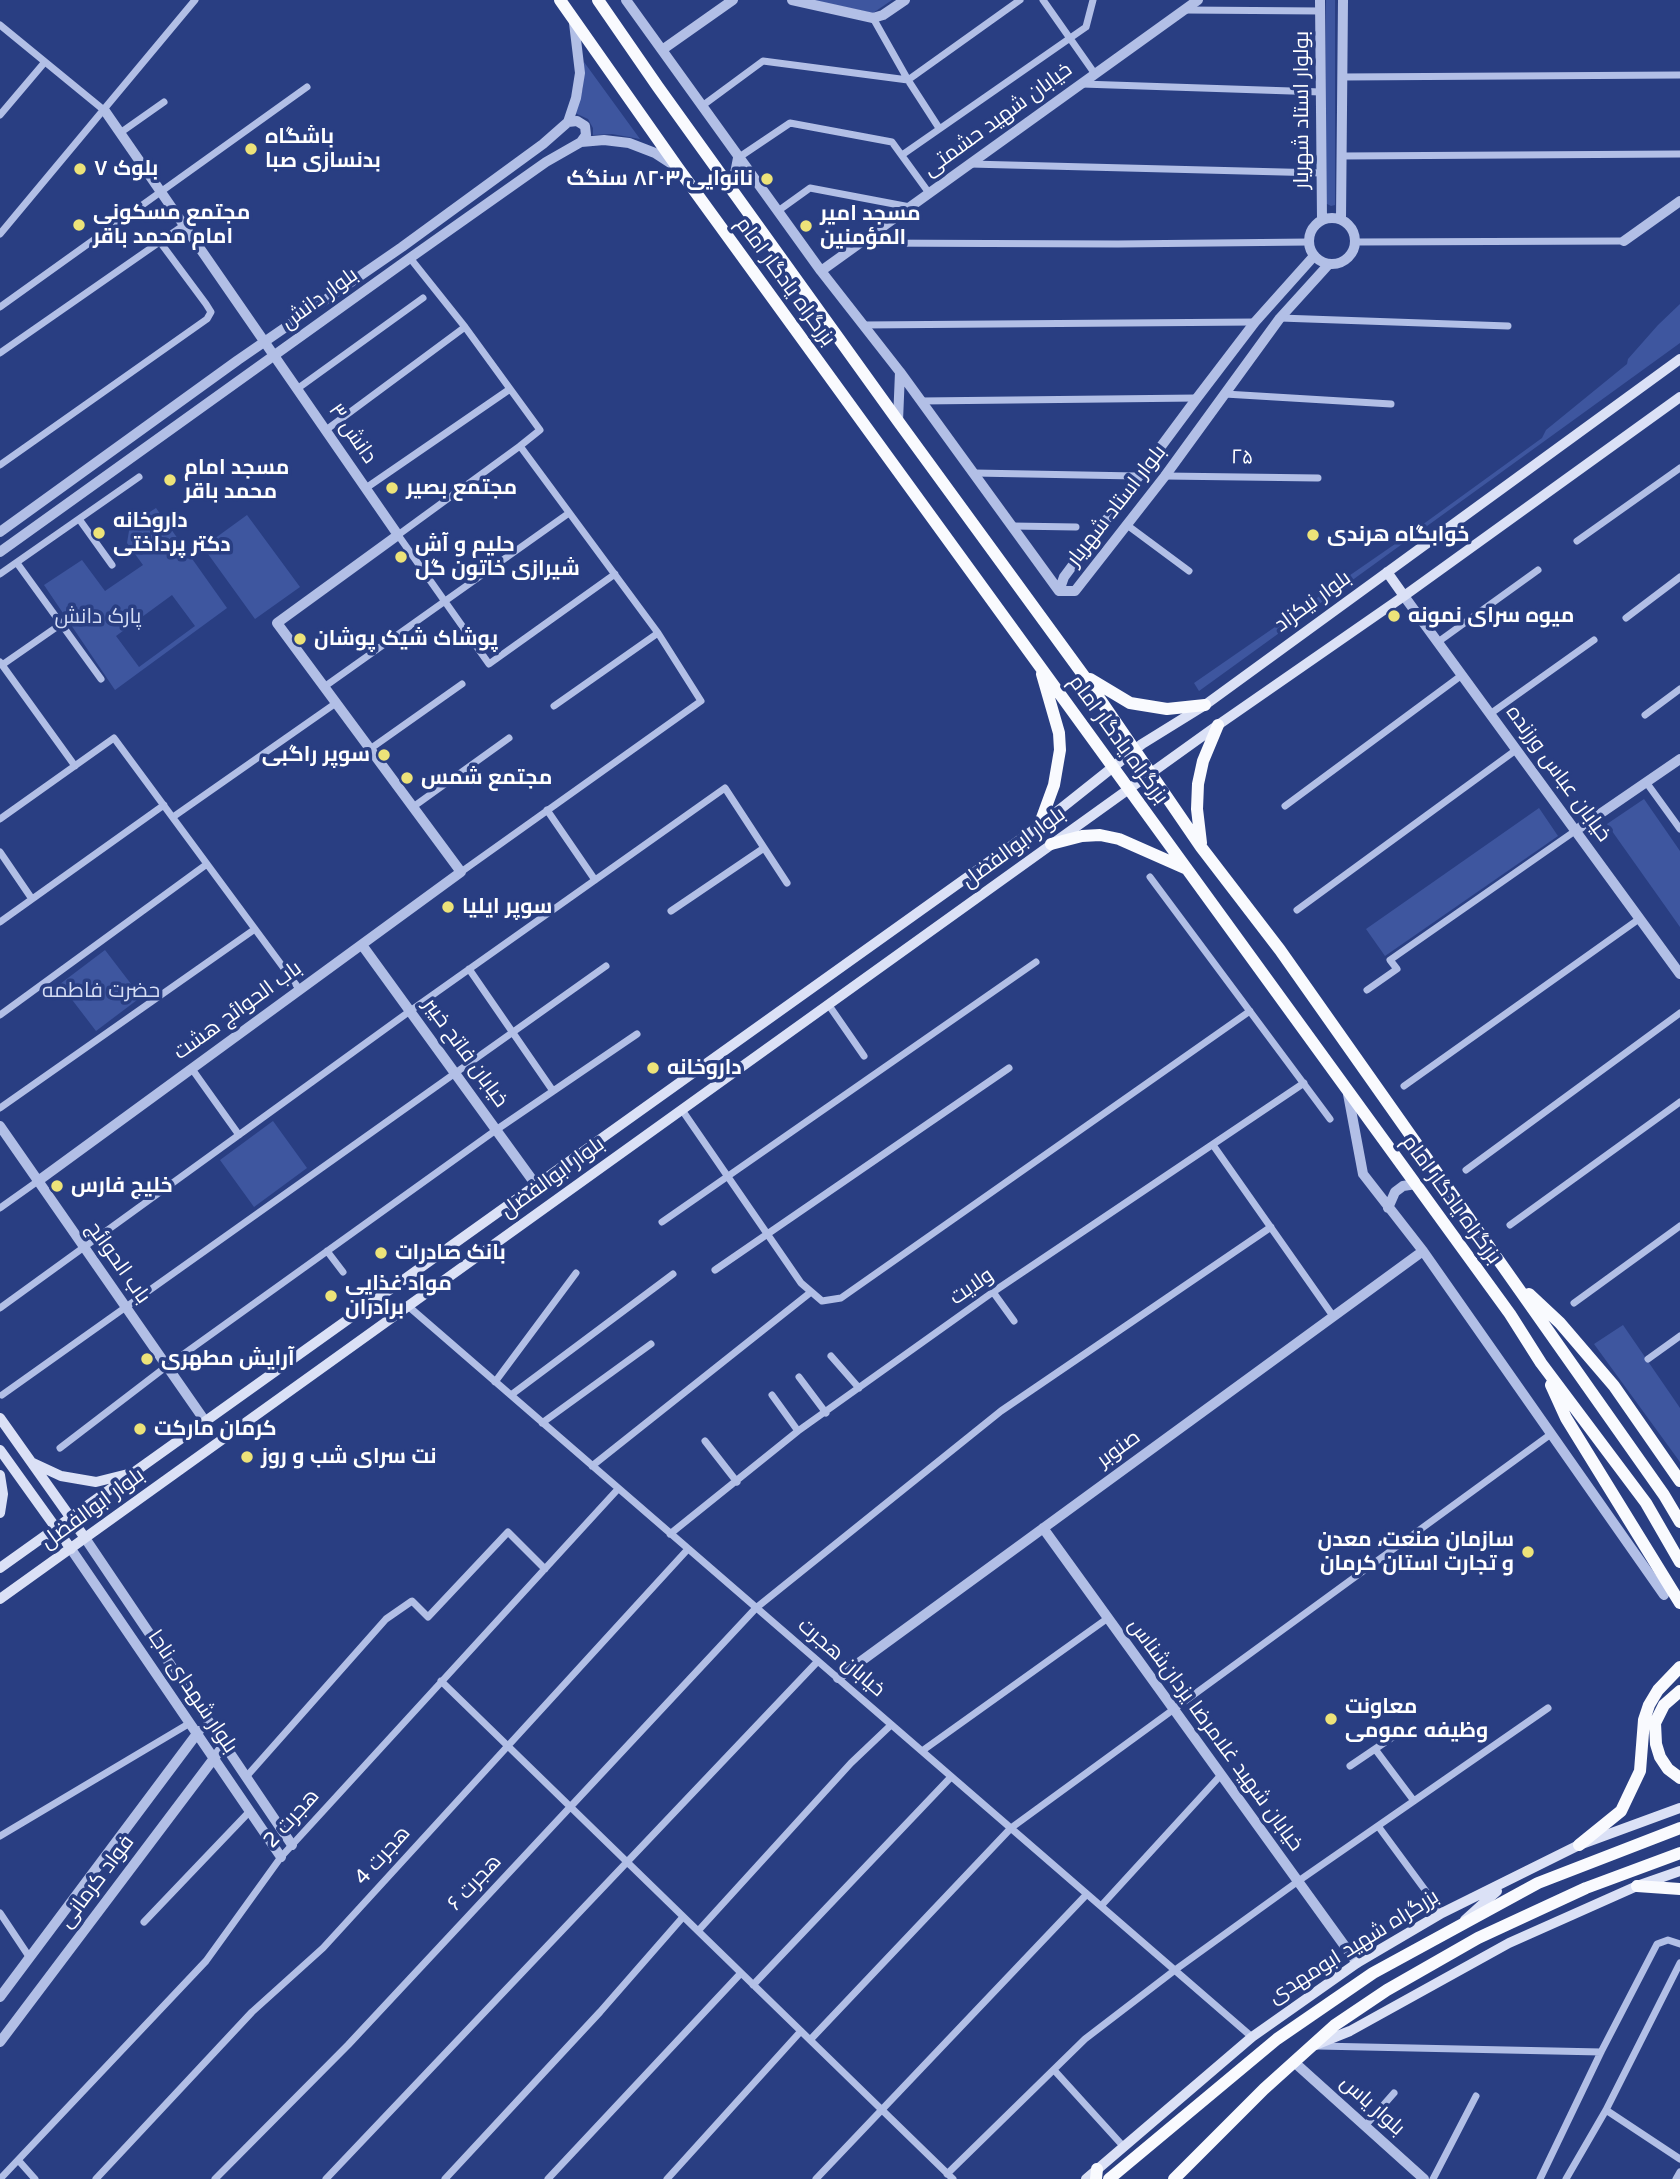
<!DOCTYPE html>
<html>
<head>
<meta charset="utf-8">
<style>
	body { margin:0 }
	canvas { display:block; background:#293e82 }
</style>
</head>
<body>
<canvas width="1680" height="2179"></canvas>
<script>
const ctx = document.querySelector('canvas').getContext('2d');
ctx.lineJoin = 'round';
function fill(path, color) {
  ctx.fillStyle = color;
  ctx.fill(path, 'evenodd');
}
function poly(rows) {
  const path = new Path2D();
  for (const r of rows) {
    if (r.length === 3) {
      path.moveTo(r[0] + r[2], r[1]);
      path.arc(r[0], r[1], r[2], 0, 2 * Math.PI);
      continue;
    }
    path.moveTo(r[0], r[1]);
    for (let i = 2; i < r.length; i += 2) path.lineTo(r[i], r[i + 1]);
  }
  return path;
}
function trace(path, color, width, dash) {
  ctx.strokeStyle = color;
  ctx.lineWidth = width;
  ctx.lineCap = dash ? 'butt' : 'round';
  ctx.setLineDash(dash || []);
  ctx.stroke(path);
}
function label(font, color, halo, rows, align = 'center') {
  ctx.font = font + ' "Varela Round",Cairo,sans-serif';
  ctx.lineWidth = 7;
  ctx.setLineDash([]);
  ctx.textBaseline = 'middle';
  ctx.strokeStyle = halo;
  ctx.fillStyle = color;
  for (const [text, x, y, turn = 0] of rows) {
    ctx.save();
    ctx.translate(x, y);
    ctx.rotate((+turn || 0) * Math.PI / 180);
    ctx.textAlign = isNaN(turn) ? turn : align;
    if (halo) ctx.strokeText(text, 0, 0);
    ctx.fillText(text, 0, 0);
    ctx.restore();
  }
}
fill(poly([
	[812,0,892,0,873,13],
	[1326,0,1335,0,1335,205,1331,206,1325,203],
	[584,62,640,139,612,134,593,135,593,128,588,119,575,113,583,88],
	[1680,304,1680,343,1199,691,1194,683,1411,533,1542,438,1546,430,1627,364,1628,359,1658,325],
	[156,508,227,608,115,690,44,585,82,560,105,591,143,565,127,543,130,525],
	[172,595,195,626,139,667,116,636],
	[247,515,300,587,255,619,203,547],
	[1644,799,1680,851,1680,927,1607,824],
	[1539,808,1558,836,1385,956,1366,929],
	[105,950,141,997,96,1031,60,984],
	[273,1121,307,1168,254,1207,220,1160],
	[1623,1325,1680,1408,1680,1462,1594,1344]
]), '#3e569f');
trace(poly([
	[1043,0,1095,74],
	[1185,10,1321,11],
	[873,18,908,80,939,128],
	[0,25,105,111],
	[1342,77,1680,75],
	[1082,84,1321,92],
	[702,106,763,61,908,80,1020,0],
	[0,115,44,63],
	[120,133,164,102],
	[902,155,1086,27,1093,0],
	[1342,156,1680,154],
	[738,158,790,123,892,142,929,193],
	[970,164,1322,173],
	[778,211,810,188,910,207],
	[0,234,195,0],
	[1356,242,1624,241],
	[861,243,1118,244,1309,242],
	[410,258,465,327,540,430,520,446],
	[0,307,307,87],
	[1280,318,1508,326],
	[863,325,1255,322],
	[0,353,184,225],
	[297,389,423,298],
	[1225,394,1391,404],
	[921,401,1197,398],
	[326,430,465,327],
	[0,465,207,319,211,312,206,304,160,242],
	[974,473,1137,476],
	[1165,476,1318,478],
	[366,488,510,389],
	[79,519,112,565],
	[1127,525,1189,571],
	[1012,526,1076,527],
	[1577,541,1680,468],
	[17,563,101,679],
	[0,574,139,477],
	[1626,618,1680,577],
	[1438,642,1538,570],
	[0,662,75,766],
	[2,665,61,624],
	[324,687,569,513],
	[554,706,658,633],
	[1490,714,1594,640],
	[1645,715,1680,689],
	[370,749,462,684],
	[1646,782,1680,829],
	[1285,806,1462,675],
	[413,807,509,738],
	[547,810,595,880],
	[173,817,336,703],
	[0,819,114,738,300,990],
	[0,852,32,899],
	[461,872,701,701,658,633,520,446,398,535,489,664,615,574],
	[1150,877,1330,1119],
	[1297,910,1516,750],
	[671,911,764,848],
	[0,922,164,805],
	[469,969,553,1091],
	[1367,990,1397,969,1390,960,1575,831],
	[828,1004,864,1056],
	[0,1015,207,864],
	[192,1069,239,1135],
	[1404,1086,1639,919],
	[0,1108,255,929],
	[682,1110,801,1283,822,1301,841,1298,1250,1011],
	[1213,1145,1333,1316],
	[1466,1170,1680,1013],
	[0,1208,38,1181],
	[662,1222,1036,962],
	[1510,1225,1680,1102],
	[327,1251,343,1272],
	[715,1270,1009,1068],
	[993,1292,1014,1321],
	[1574,1303,1680,1226],
	[408,1306,1252,2037],
	[0,1308,410,1011,725,788,787,883],
	[831,1356,859,1388],
	[1648,1359,1680,1336],
	[799,1377,826,1413],
	[495,1382,576,1273],
	[2,1395,606,966],
	[511,1395,673,1274],
	[772,1395,798,1431],
	[542,1423,651,1344],
	[705,1441,737,1482],
	[60,1448,167,1366,496,1130,637,1034],
	[592,1466,811,1292],
	[670,1534,798,1431,993,1292,1304,1083],
	[441,1681,953,2179],
	[1375,1749,1414,1801],
	[922,1751,1108,1618],
	[1350,1766,1403,1730],
	[246,1777,386,1619,412,1601,428,1617,508,1532,545,1569],
	[1378,1826,1442,1913],
	[0,1836,190,1723],
	[1101,1906,1220,1776],
	[0,1913,30,1958],
	[144,1922,250,1811],
	[698,1931,851,1763,891,1725],
	[753,1985,951,1777],
	[810,2040,1011,1828,1551,1434],
	[1318,2046,1601,2052],
	[1054,2070,1123,2146],
	[1606,2110,1680,2159],
	[1365,2126,1394,2093],
	[19,2161,35,2179],
	[947,2174,1085,2039,1175,1970,1297,1882,1548,1708],
	[0,2179,206,1961,281,1857,618,1489],
	[96,2179,252,2012,323,1948,688,1549],
	[215,2179,348,2045,756,1608,1001,1411,1271,1227],
	[326,2179,818,1661],
	[445,2179,600,2012,683,1917],
	[548,2179,741,1973],
	[667,2179,801,2031],
	[816,2179,1087,1894],
	[1433,2179,1476,2096],
	[1540,2179,1601,2052,1657,1944,1668,1940,1680,1944],
	[1566,2179,1606,2110,1680,1963],
	[1676,2179,1680,2172]
]), '#b2bfe6', 7);
trace(poly([
	[626,0,821,271,900,372,1059,591],
	[792,0,873,18,883,15,905,0],
	[1320,0,1322,219],
	[662,50,733,0],
	[568,122,577,121,585,126,586,135,581,142],
	[732,189,738,158],
	[1332,241,23],
	[1341,219,1343,0],
	[1624,241,1680,201],
	[821,271,1198,0],
	[898,421,900,372],
	[0,532,238,360,402,247,543,144,568,122,576,98,580,73,574,23],
	[0,552,410,258,546,162,581,142,604,140,629,143,655,153,675,166],
	[1059,591,1075,591,1165,476,1280,318,1329,264],
	[1059,591,1064,577,1197,398,1255,322,1314,256],
	[1404,596,1680,974],
	[1575,831,1680,759],
	[362,945,536,1185],
	[1348,1094,1363,1174,1423,1251,1664,1595],
	[0,1126,205,1421],
	[38,1181,461,872,277,623,398,535,105,111],
	[1388,1208,1395,1192,1403,1186,1416,1184],
	[1043,1528,1357,1963],
	[85,1538,292,1845],
	[71,1549,281,1857],
	[838,1678,1423,1251],
	[0,1997,199,1731],
	[0,2042,224,1745],
	[1294,2062,1424,2179]
]), '#b2bfe6', 10);
trace(poly([
	[1387,572,1404,596],
	[0,1418,85,1538],
	[0,1450,71,1549],
	[33,1463,61,1476,96,1482,128,1474],
	[0,1475,3,1494,0,1513],
	[0,1568,1039,826,1142,744,1205,705,1680,359],
	[0,1599,1218,725,1404,596,1680,397],
	[1465,1920,1497,1891],
	[1315,2045,1350,2031,1509,1943,1637,1886,1680,1871],
	[1086,2179,1252,2037,1357,1963,1442,1913,1579,1845,1680,1808]
]), '#dbe1f6', 10);
trace(poly([
	[560,0,678,168,1510,1314,1541,1363,1646,1503,1680,1562],
	[598,0,658,87,898,421,1084,676,1201,847,1280,950,1664,1495,1680,1522],
	[1090,679,1130,703,1167,709,1205,705],
	[1039,826,1054,785,1060,750,1059,733,1042,674],
	[1201,843,1197,809,1198,784,1203,761,1218,725],
	[1051,844,1082,836,1100,835,1119,839,1187,869],
	[1529,1294,1560,1323,1614,1386,1680,1481],
	[1551,1385,1566,1418,1680,1603],
	[1680,1691,1664,1705,1655,1723,1656,1744,1660,1757,1668,1769,1680,1778],
	[1579,1845,1621,1811,1640,1771,1644,1720,1649,1705,1658,1690,1680,1667],
	[1637,1886,1680,1889],
	[1096,2179,1097,2169],
	[1109,2179,1277,2039,1373,1973,1538,1883,1680,1828],
	[1174,2179,1264,2089,1335,2025,1387,1990,1478,1938,1586,1888,1680,1853]
]), '#f9fafe', 12);
for (const [x, y, r, color] of [
	[251,149,7,"#ede379"],
	[80,169,7,"#ede379"],
	[767,179,7,"#ede379"],
	[79,225,7,"#ede379"],
	[806,226,7,"#ede379"],
	[170,480,7,"#ede379"],
	[392,488,7,"#ede379"],
	[99,533,7,"#ede379"],
	[1313,535,7,"#ede379"],
	[401,557,7,"#ede379"],
	[1394,616,7,"#ede379"],
	[300,639,7,"#ede379"],
	[384,755,7,"#ede379"],
	[407,778,7,"#ede379"],
	[448,907,7,"#ede379"],
	[653,1068,7,"#ede379"],
	[57,1186,7,"#ede379"],
	[381,1253,7,"#ede379"],
	[331,1296,7,"#ede379"],
	[147,1359,7,"#ede379"],
	[140,1429,7,"#ede379"],
	[247,1457,7,"#ede379"],
	[1528,1552,7,"#ede379"],
	[1331,1719,7,"#ede379"]
]) {
  const dot = new Path2D();
  dot.arc(x, y, r, 0, 2 * Math.PI);
  ctx.fillStyle = color;
  ctx.fill(dot);
  trace(dot, '#293e82', 2.5);
}
label('21px', '#fff', '#293e82', [
	["بولوار استاد شهریار",1302,110,-90],
	["خیابان شهید حشمتی",998,120,-36],
	["بزرگراه یادگار امام",785,282,54],
	["بلوار دانش",320,299,-36],
	["دانش ۳",352,434,55],
	["۲۵",1242,458,1],
	["بلوار استاد شهریار",1117,506,-52],
	["بلوار نیکزاد",1313,602,-36],
	["بزرگراه یادگار امام",1118,740,54],
	["خیابان عباس ورزنده",1558,774,54],
	["بلوار ابوالفضل",1014,848,-36],
	["باب الحوائج هشت",238,1011,-36],
	["خیابان فاتح خیبر",465,1053,54],
	["بلوار ابوالفضل",553,1178,-36],
	["بزرگراه یادگار امام",1451,1200,54],
	["باب الحوائج",118,1263,55],
	["ولایت",972,1287,-35],
	["صنوبر",1119,1449,-36],
	["بلوار ابوالفضل",93,1509,-36],
	["خیابان هجرت",841,1658,41],
	["بلوار شهدای ناجا",192,1692,56],
	["خیابان شهید غلامرضا یزدان‌شناس",1215,1735,54],
	["هجرت 2",292,1819,-48],
	["هجرت 4",383,1856,-48],
	["فواد کرمانی",97,1882,-53],
	["هجرت ۶",475,1883,-47],
	["بزرگراه شهید ابومهدی",1354,1947,-32],
	["بلوار یاس",1372,2106,42]
]);
label('bold 21px', '#fff', '#293e82', [
	["باشگاه",265,137],
	["بدنسازی صبا",265,161],
	["بلوک ۷",94,169],
	["نانوایی ۸۲۰۳ سنگک",753,179,"right"],
	["مجتمع مسکونی",93,213],
	["امام محمد باقر",93,237],
	["مسجد امیر",820,214],
	["المؤمنین",820,238],
	["مسجد امام",184,468],
	["محمد باقر",184,492],
	["مجتمع بصیر",406,488],
	["داروخانه",113,521],
	["دکتر پرداختی",113,545],
	["خوابگاه هرندی",1327,535],
	["حلیم و آش",415,545],
	["شیرازی خاتون گل",415,569],
	["میوه سرای نمونه",1408,616],
	["پوشاک شیک پوشان",314,639],
	["سوپر راگبی",370,755,"right"],
	["مجتمع شمس",421,778],
	["سوپر ایلیا",462,907],
	["داروخانه",667,1068],
	["خلیج فارس",71,1186],
	["بانک صادرات",395,1253],
	["مواد غذایی",345,1284],
	["برادران",345,1308],
	["آرایش مطهری",161,1359],
	["کرمان مارکت",154,1429],
	["نت سرای شب و روز",261,1457],
	["سازمان صنعت، معدن",1514,1540,"right"],
	["و تجارت استان کرمان",1514,1564,"right"],
	["معاونت",1345,1707],
	["وظیفه عمومی",1345,1731]
], 'left');
label('21px', '#d5ddf5', '#293e82', [
	["پارک دانش",98,617],
	["حضرت فاطمه",101,991]
]);
</script>
</body>
</html>
